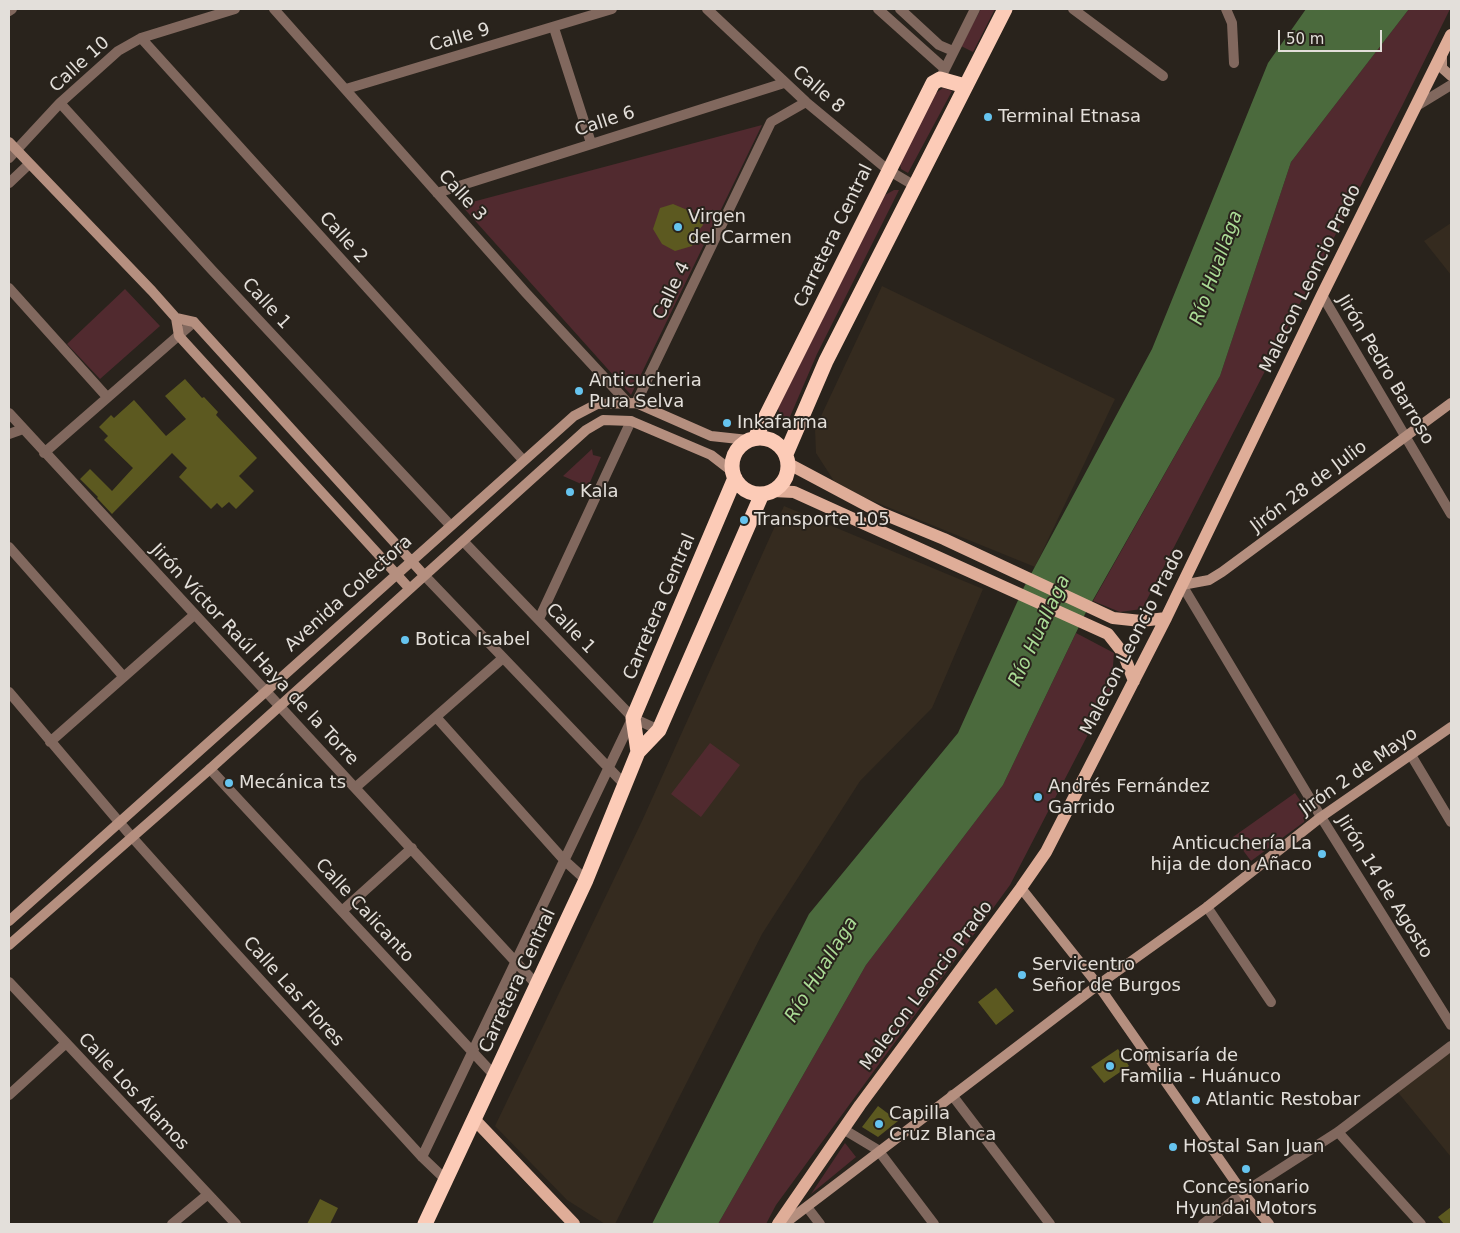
<!DOCTYPE html>
<html>
<head>
<meta charset="utf-8">
<style>
	body { margin:0 }
	#map { position:relative; width:1460px; height:1233px; overflow:hidden; background:#29231c; font-family:"DejaVu Sans",sans-serif }
	canvas { display:block }
	.frame { position:absolute; inset:0; border:10px solid #e3dfda; pointer-events:none }
	.scale { position:absolute; left:1278px; top:30px; width:104px; height:22px; box-sizing:border-box; border:2px solid #e3dfda; border-top:0; padding-left:6px; font-size:15px; line-height:18px; white-space:nowrap; color:#e3dfda; -webkit-text-stroke:4px #29231c; paint-order:stroke }
</style>
</head>
<body>
<div id="map">
<canvas width="1460" height="1233"></canvas>
<div class="frame"></div>
<div class="scale">50 m</div>
</div>
<script>
const ctx = document.querySelector('canvas').getContext('2d');
ctx.lineJoin = 'round';
function fill(path, color) {
  ctx.fillStyle = color;
  ctx.fill(path, 'evenodd');
}
function poly(rows) {
  const path = new Path2D();
  for (const r of rows) {
    if (r.length === 3) {
      path.moveTo(r[0] + r[2], r[1]);
      path.arc(r[0], r[1], r[2], 0, 2 * Math.PI);
      continue;
    }
    path.moveTo(r[0], r[1]);
    for (let i = 2; i < r.length; i += 2) path.lineTo(r[i], r[i + 1]);
  }
  return path;
}
function trace(path, color, width, dash) {
  ctx.strokeStyle = color;
  ctx.lineWidth = width;
  ctx.lineCap = dash ? 'butt' : 'round';
  ctx.setLineDash(dash || []);
  ctx.stroke(path);
}
function label(font, color, halo, rows, align = 'center') {
  ctx.font = font + ' "DejaVu Sans",sans-serif';
  ctx.lineWidth = 4;
  ctx.setLineDash([]);
  ctx.textBaseline = 'middle';
  ctx.strokeStyle = halo;
  ctx.fillStyle = color;
  for (const [text, x, y, turn = 0] of rows) {
    ctx.save();
    ctx.translate(x, y);
    ctx.rotate((+turn || 0) * Math.PI / 180);
    ctx.textAlign = isNaN(turn) ? turn : align;
    if (halo) ctx.strokeText(text, 0, 0);
    ctx.fillText(text, 0, 0);
    ctx.restore();
  }
}
fill(poly([
	[1451,223,1451,275,1424,241],
	[882,286,1115,399,1035,567,863,497,834,481,816,453,815,429],
	[784,506,983,589,932,708,860,781,762,934,615,1224,605,1224,567,1200,495,1126,642,821],
	[1451,1052,1451,1157,1396,1090]
]), '#352b1f');
fill(poly([
	[981,9,995,9,973,52,961,46],
	[1409,9,1450,9,1402,106,1142,609,1120,612,1093,601,1220,376,1291,162],
	[943,88,952,91,908,173,901,169,900,164,936,93],
	[762,125,631,395,461,205],
	[894,190,899,190,817,354,789,419,780,415,778,408,885,195],
	[125,289,160,326,100,379,67,344],
	[592,449,593,455,601,457,588,487,563,476],
	[1076,633,1114,653,1111,690,1010,885,776,1205,766,1224,718,1224,866,965,1003,785],
	[710,743,740,765,701,817,671,794],
	[1295,793,1308,812,1304,822,1251,861,1233,837],
	[845,1143,856,1157,811,1194]
]), '#512a2f');
fill(poly([
	[1306,9,1409,9,1291,162,1220,376,1085,614,1003,785,866,965,718,1224,652,1224,809,914,958,733,1024,587,1152,349,1268,63]
]), '#4b6a3d');
fill(poly([
	[673,204,699,215,703,225,698,231,692,246,675,251,662,244,653,229,660,208],
	[185,379,202,398,204,397,218,412,216,415,257,458,239,476,254,491,236,509,229,502,222,508,217,503,211,509,179,477,187,468,172,453,112,514,97,498,98,497,80,479,90,469,112,491,133,468,104,440,108,436,99,427,111,415,114,418,134,400,166,436,186,419,165,396],
	[996,988,1014,1011,996,1025,978,1002],
	[1118,1049,1129,1066,1104,1083,1091,1067],
	[878,1106,898,1121,878,1137,862,1127],
	[320,1199,338,1208,330,1224,307,1224],
	[1451,1207,1451,1224,1444,1224,1438,1217]
]), '#5c5920');
trace(poly([
	[274,9,526,293,627,402],
	[707,9,806,102,888,170,915,186],
	[878,9,945,69],
	[900,9,939,45,953,51],
	[1073,9,1163,76],
	[1226,9,1232,23,1234,63],
	[9,11,12,9],
	[554,28,591,143],
	[141,38,523,460],
	[942,75,975,9],
	[346,89,612,9],
	[60,103,211,269,450,525],
	[1415,107,1451,85],
	[9,158,60,103,118,51,141,38,235,9],
	[9,183,29,164],
	[437,193,784,83],
	[9,288,107,397],
	[1322,295,1451,514],
	[636,403,771,122,806,102],
	[9,413,537,985],
	[9,434,23,429],
	[44,453,194,322],
	[464,542,633,718,659,730],
	[9,547,123,676],
	[424,575,625,785],
	[1182,585,1321,817,1451,1025],
	[539,619,631,421],
	[9,692,131,836,223,939,422,1157,446,1180],
	[436,717,564,860,586,880],
	[50,742,194,615],
	[1411,755,1451,822],
	[210,769,494,1075],
	[356,787,503,658],
	[1207,907,1271,1002],
	[342,911,412,848],
	[9,982,236,1224],
	[9,1095,65,1044],
	[952,1095,1050,1224],
	[843,1129,878,1150,934,1224],
	[1338,1132,1421,1224],
	[422,1157,632,719],
	[807,1207,820,1224],
	[172,1224,207,1195],
	[1203,1224,1243,1193,1338,1132,1451,1046]
]), '#81685e', 10);
trace(poly([
	[1442,55,1442,68,1451,76],
	[9,142,152,291,176,318,179,336,409,588],
	[176,318,194,322,424,575],
	[1182,585,1209,580,1222,572,1451,403],
	[1021,888,1098,985,1243,1193,1269,1224],
	[9,921,574,416,597,404,636,403,711,436,748,440],
	[9,945,210,769,586,430,603,420,631,421,711,455,733,472],
	[784,1224,1098,985,1207,907,1321,817,1451,727]
]), '#b58f7f', 10);
trace(poly([
	[789,464,881,513,944,539,1113,618,1141,621,1166,618],
	[773,491,794,492,1108,634,1123,653,1134,681],
	[474,1119,574,1224],
	[778,1224,860,1105,1021,888,1046,852,1166,618,1322,295,1451,35]
]), '#dfad98', 12);
trace(poly([
	[760,466,28],
	[755,438,933,83,940,79,965,86],
	[786,454,826,361,1005,9],
	[638,752,633,718,735,478],
	[425,1224,586,880,638,752,659,730,762,494]
]), '#fccbb7', 15);
for (const [x, y, r, color] of [
	[988,117,5,"#66c4ef"],
	[678,227,5,"#66c4ef"],
	[579,391,5,"#66c4ef"],
	[727,423,5,"#66c4ef"],
	[570,492,5,"#66c4ef"],
	[744,520,5,"#66c4ef"],
	[405,640,5,"#66c4ef"],
	[229,783,5,"#66c4ef"],
	[1038,797,5,"#66c4ef"],
	[1322,854,5,"#66c4ef"],
	[1022,975,5,"#66c4ef"],
	[1110,1066,5,"#66c4ef"],
	[1196,1100,5,"#66c4ef"],
	[879,1124,5,"#66c4ef"],
	[1173,1147,5,"#66c4ef"],
	[1246,1169,5,"#66c4ef"]
]) {
  const dot = new Path2D();
  dot.arc(x, y, r, 0, 2 * Math.PI);
  ctx.fillStyle = color;
  ctx.fill(dot);
  trace(dot, '#29231c', 2);
}
label('18px', '#e3dfda', '#29231c', [
	["Calle 9",460,38,-16],
	["Calle 10",80,65,-42],
	["Calle 8",818,90,41],
	["Calle 6",605,122,-18],
	["Calle 3",462,196,48],
	["Carretera Central",834,236,-64],
	["Calle 2",343,238,48],
	["Malecon Leoncio Prado",1311,279,-64],
	["Calle 4",672,291,-64],
	["Calle 1",266,304,47],
	["Jirón Pedro Barroso",1385,370,59],
	["Jirón 28 de Julio",1309,487,-37],
	["Avenida Colectora",349,594,-42],
	["Carretera Central",660,607,-67],
	["Calle 1",570,629,46],
	["Malecon Leoncio Prado",1133,642,-63],
	["Jirón Víctor Raúl Haya de la Torre",254,655,47],
	["Jirón 2 de Mayo",1359,772,-35],
	["Jirón 14 de Agosto",1384,887,58],
	["Calle Calicanto",364,911,47],
	["Carretera Central",518,981,-65],
	["Malecon Leoncio Prado",927,986,-53],
	["Calle Las Flores",293,992,48],
	["Calle Los Álamos",133,1092,47]
]);
label('18px', '#e3dfda', '#29231c', [
	["Terminal Etnasa",998,117],
	["Virgen",688,217],
	["del Carmen",688,238],
	["Anticucheria",589,381],
	["Pura Selva",589,402],
	["Inkafarma",737,423],
	["Kala",580,492],
	["Transporte 105",754,520],
	["Botica Isabel",415,640],
	["Mecánica ts",239,783],
	["Andrés Fernández",1048,787],
	["Garrido",1048,808],
	["Anticuchería La",1312,844,"right"],
	["hija de don Añaco",1312,865,"right"],
	["Servicentro",1032,965],
	["Señor de Burgos",1032,986],
	["Comisaría de",1120,1056],
	["Familia - Huánuco",1120,1077],
	["Atlantic Restobar",1206,1100],
	["Capilla",889,1114],
	["Cruz Blanca",889,1135],
	["Hostal San Juan",1183,1147],
	["Concesionario",1246,1188,"center"],
	["Hyundai Motors",1246,1209,"center"]
], 'left');
label('italic 19px', '#aadb95', '#29231c', [
	["Río Huallaga",1217,268,-70],
	["Río Huallaga",1040,631,-65],
	["Río Huallaga",822,970,-58]
]);
</script>
</body>
</html>
